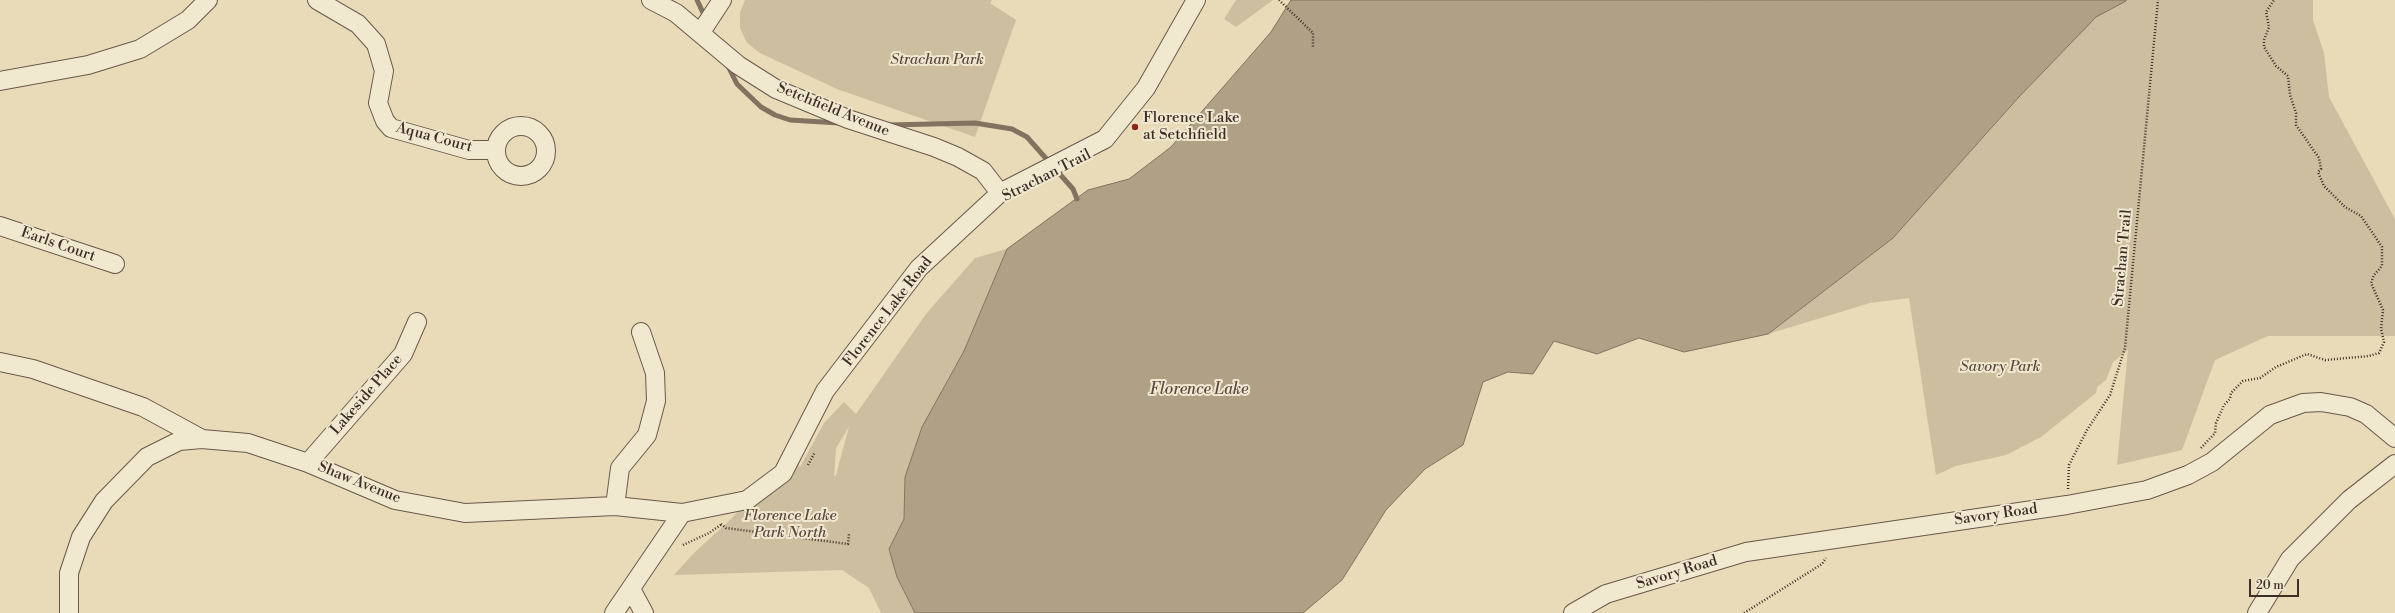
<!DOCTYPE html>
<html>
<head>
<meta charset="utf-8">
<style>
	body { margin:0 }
	#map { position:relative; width:2395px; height:613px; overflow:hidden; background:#e9dbb7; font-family:"Libre Bodoni",serif }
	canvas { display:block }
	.scale { position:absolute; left:2249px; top:579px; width:50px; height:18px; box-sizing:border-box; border:2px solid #3e2e28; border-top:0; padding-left:5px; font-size:12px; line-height:14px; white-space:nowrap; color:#3e2e28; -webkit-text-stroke:3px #f1e8d0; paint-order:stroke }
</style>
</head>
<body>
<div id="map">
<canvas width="2395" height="613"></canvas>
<div class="scale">20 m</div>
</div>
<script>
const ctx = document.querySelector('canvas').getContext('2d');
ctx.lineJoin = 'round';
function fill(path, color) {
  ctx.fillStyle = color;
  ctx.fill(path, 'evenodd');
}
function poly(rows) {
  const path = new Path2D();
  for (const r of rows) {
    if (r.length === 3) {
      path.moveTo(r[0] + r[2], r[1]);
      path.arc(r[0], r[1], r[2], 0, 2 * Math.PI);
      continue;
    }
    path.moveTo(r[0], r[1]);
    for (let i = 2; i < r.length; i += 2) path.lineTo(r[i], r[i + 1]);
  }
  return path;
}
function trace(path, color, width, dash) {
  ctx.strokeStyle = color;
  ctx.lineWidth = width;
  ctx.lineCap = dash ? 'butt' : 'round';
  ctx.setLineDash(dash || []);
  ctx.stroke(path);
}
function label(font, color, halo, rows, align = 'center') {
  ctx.font = font + ' "Libre Bodoni",serif';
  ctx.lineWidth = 4;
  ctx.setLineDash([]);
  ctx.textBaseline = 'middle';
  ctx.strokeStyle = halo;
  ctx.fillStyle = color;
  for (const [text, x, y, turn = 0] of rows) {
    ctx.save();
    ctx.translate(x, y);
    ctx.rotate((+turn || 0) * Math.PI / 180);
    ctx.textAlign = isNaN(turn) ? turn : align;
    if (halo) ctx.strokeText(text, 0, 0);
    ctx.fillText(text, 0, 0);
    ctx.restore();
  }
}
fill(poly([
	[745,0,992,0,990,3,1016,20,975,137,837,89,760,53,747,43,740,28,740,13],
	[1236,0,1273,0,1236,27,1224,19],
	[2126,0,2313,0,2313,20,2324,53,2329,97,2395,219,2395,336,2268,336,2215,360,2182,450,2117,465,2128,350,2113,362,2106,380,2097,387,2096,393,2041,437,2006,455,1956,466,1936,475,1909,298,1870,303,1768,334,1893,238,2018,98,2096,16],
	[1007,249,964,351,922,427,905,477,904,519,889,549,897,577,915,613,881,613,869,588,842,570,674,575,695,552,728,522,790,457,800,467,824,423,844,402,856,414,926,314,975,258],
	[849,427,836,475,834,476,836,448]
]), '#ccbe9f');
const water = poly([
	[1291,0,2126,0,2126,1,2096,17,2018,98,1893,238,1768,334,1684,352,1639,338,1597,354,1554,341,1533,374,1508,372,1483,382,1463,445,1425,469,1386,510,1342,580,1303,613,915,613,897,577,889,549,904,519,905,477,922,427,964,351,1007,249,1088,190,1129,179,1171,147,1271,32,1291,0]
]);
fill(water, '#afa086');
trace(water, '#827260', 1);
trace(poly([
	[697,0,705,17],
	[728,66,737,84,761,107,775,115,790,120,839,123],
	[889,125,975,123,1012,129,1027,137,1073,189,1077,199]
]), '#827260', 5);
const minor = poly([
	[317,0,358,24,376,44,384,71,378,103,385,121,391,128,469,150,496,150],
	[651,0,676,13,738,65,776,89,848,119,934,147,958,157,983,171,1000,193],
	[701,32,722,0],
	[0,81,88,65,140,49,188,20,208,0],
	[521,151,25],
	[0,226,115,264],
	[0,362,33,369,143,407,202,439,248,443,308,463,395,500,465,513,615,506,682,513],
	[308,463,403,354,417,322],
	[615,506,620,468,647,435,656,401,655,373,641,332],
	[631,589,644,613],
	[69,613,69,573,81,537,104,501,147,457,179,441,202,439],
	[614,613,682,513,747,500,783,473,825,391,919,268,1000,193,1105,139,1146,88,1196,0],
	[1573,613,1606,594,1746,552,2067,505,2147,490,2188,475,2212,462,2270,415,2303,403,2321,402,2350,407,2366,414,2395,438],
	[2257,613,2290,559,2349,500,2395,464]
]);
trace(minor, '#69594c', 20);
trace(poly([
	[1279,0,1313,33,1313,47],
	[2201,448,2215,433,2216,423,2224,405,2230,399,2231,393,2243,381,2260,378,2276,367,2307,354,2325,360,2369,356,2379,353,2384,342,2381,329,2383,310,2371,283,2374,275,2382,266,2382,247,2361,216,2345,207,2324,186,2318,172,2321,169,2319,158,2296,125,2296,113,2290,95,2288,76,2276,66,2264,47,2264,40,2269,27,2266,12,2274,0],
	[808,465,815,452],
	[2068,489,2069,465,2087,430,2110,395,2125,348,2158,0],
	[721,524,726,528,848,544,849,534],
	[683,545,709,533,722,524],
	[1744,613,1822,564,1826,558]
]), '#3e2e28', 2.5, [1, 2]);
trace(minor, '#f1e8d0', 18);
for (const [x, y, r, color] of [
	[1135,127,4,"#8f2418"]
]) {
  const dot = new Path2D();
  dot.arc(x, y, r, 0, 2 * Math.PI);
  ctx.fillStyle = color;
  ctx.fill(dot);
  trace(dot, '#f1e8d0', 1.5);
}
label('italic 15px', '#5a4b40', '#f1e8d0', [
	["Strachan Park",937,60],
	["Savory Park",2000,367],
	["Florence Lake",790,516],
	["Park North",790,533]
]);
label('15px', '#3e2e28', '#f1e8d0', [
	["Setchfield Avenue",833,110,22],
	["Aqua Court",434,138,15],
	["Strachan Trail",1047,176,-27],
	["Earls Court",58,245,19],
	["Strachan Trail",2123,258,-85],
	["Florence Lake Road",888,312,-52],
	["Lakeside Place",367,395,-49],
	["Shaw Avenue",359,483,22],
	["Savory Road",1996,515,-8],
	["Savory Road",1677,573,-17]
]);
label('15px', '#3e2e28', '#f1e8d0', [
	["Florence Lake",1143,118],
	["at Setchfield",1143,135]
], 'left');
label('italic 16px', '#5a4a40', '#f1e8d0', [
	["Florence Lake",1199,390]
]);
</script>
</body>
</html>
